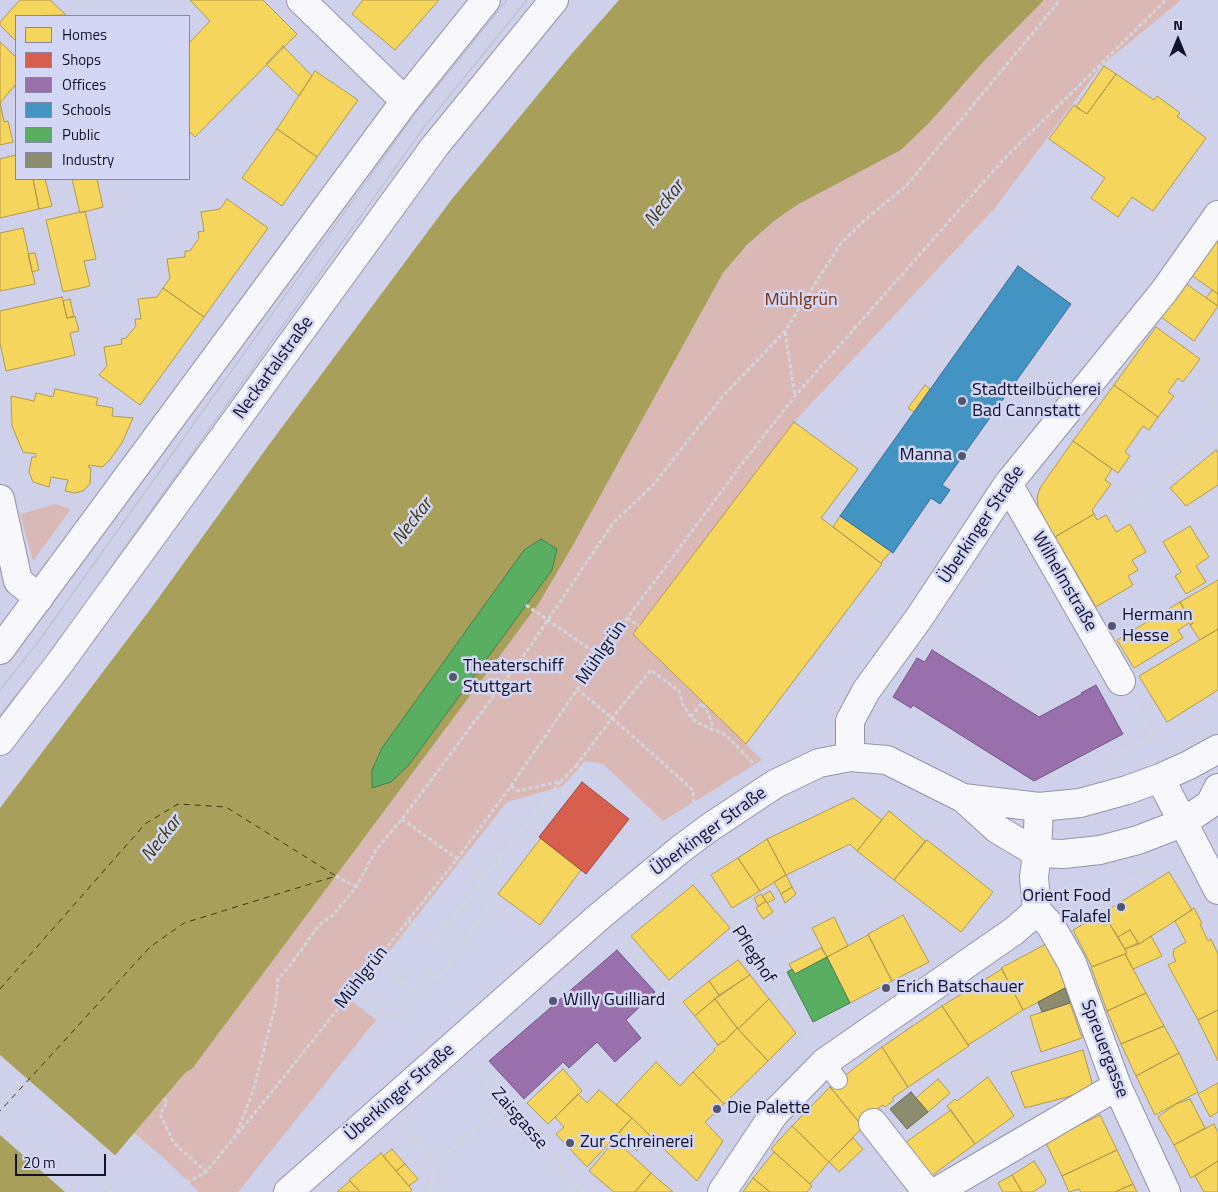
<!DOCTYPE html>
<html>
<head>
<meta charset="utf-8">
<style>
	body { margin:0 }
	#map { position:relative; width:1218px; height:1192px; overflow:hidden; background:#cfd1ea; font-family:"Titillium Web",sans-serif }
	canvas { display:block }
	.legend { position:absolute; left:15px; top:15px; width:175px; height:165px; box-sizing:border-box; background:#d3d6f5; border:1px solid #8688a5; margin:0; padding:6px 9px; list-style:none; font-size:15px; color:#13122d }
	.legend li { display:flex; align-items:center; gap:10px; height:25px }
	.legend b { width:25px; border:1px solid #8688a5 }
	.north { position:absolute; left:1153px; top:15px; width:50px; height:50px; -webkit-text-stroke:4px #d3d6f5; paint-order:stroke; rotate:0deg; font-size:14px; font-weight:700; line-height:20px; text-align:center; color:#13122d }
	.north::after { content:''; display:block; margin:auto; width:18px; height:22px; background:#13122d; clip-path:polygon(50% 0,100% 100%,50% 72%,0 100%) }
	.scale { position:absolute; left:15px; top:1154px; width:91px; height:22px; box-sizing:border-box; border:2px solid #13122d; border-top:0; padding-left:6px; font-size:15px; line-height:18px; white-space:nowrap; color:#13122d; -webkit-text-stroke:4px #d3d6f5; paint-order:stroke }
</style>
</head>
<body>
<div id="map">
<canvas width="1218" height="1192"></canvas>
<ul class="legend">
<li><b style="height:14px;background:#f6d55c"></b>Homes</li>
<li><b style="height:14px;background:#d6604d"></b>Shops</li>
<li><b style="height:14px;background:#9970ab"></b>Offices</li>
<li><b style="height:14px;background:#4393c3"></b>Schools</li>
<li><b style="height:14px;background:#5aae61"></b>Public</li>
<li><b style="height:14px;background:#8c8c6e"></b>Industry</li>
</ul>
<div class="north">N</div>
<div class="scale">20 m</div>
</div>
<script>
const ctx = document.querySelector('canvas').getContext('2d');
ctx.lineJoin = 'round';
function fill(path, color) {
  ctx.fillStyle = color;
  ctx.fill(path, 'evenodd');
}
function poly(rows) {
  const path = new Path2D();
  for (const r of rows) {
    path.moveTo(r[0], r[1]);
    for (let i = 2; i < r.length; i += 2) path.lineTo(r[i], r[i + 1]);
  }
  return path;
}
function trace(path, color, width, dash) {
  ctx.strokeStyle = color;
  ctx.lineWidth = width;
  ctx.lineCap = dash ? 'butt' : 'round';
  ctx.setLineDash(dash || []);
  ctx.stroke(path);
}
function label(font, color, halo, rows, align = 'center') {
  ctx.font = font + ' "Titillium Web",sans-serif';
  ctx.lineWidth = 5;
  ctx.setLineDash([]);
  ctx.textBaseline = 'middle';
  ctx.strokeStyle = halo;
  ctx.fillStyle = color;
  for (const [text, x, y, turn = 0] of rows) {
    ctx.save();
    ctx.translate(x, y);
    ctx.rotate((+turn || 0) * Math.PI / 180);
    ctx.textAlign = isNaN(turn) ? turn : align;
    if (halo) ctx.strokeText(text, 0, 0);
    ctx.fillText(text, 0, 0);
    ctx.restore();
  }
}
fill(poly([
	[1044,0,1181,0,1101,66,995,208,794,422,633,634,762,760,663,821,603,764,585,761,563,786,507,802,351,1000,376,1020,238,1192,199,1192,165,1159,134,1133,185,1073,192,1069,538,603,572,547,723,273,747,246,774,221,797,205,901,150,929,123,984,61],
	[56,504,71,509,33,561,20,514]
]), '#dab8b6');
fill(poly([
	[619,0,1044,0,984,61,929,123,901,150,797,205,774,221,747,245,723,273,572,547,539,603,192,1069,185,1073,84,1192,0,1192,0,808,152,607,271,442,452,199,569,57]
]), '#a89f5a');
fill(poly([
	[0,1055,117,1157,87,1192,65,1192,0,1135]
]), '#cfd1ea');
const homes = poly([
	[20,0,50,0,66,15,16,16,16,41,0,25,0,22,20,0],
	[190,0,263,0,297,34,195,137,189,131,189,43,210,21,190,0],
	[363,0,439,0,395,50,352,14,363,0],
	[0,42,16,57,16,84,0,103,0,42],
	[283,46,312,76,299,96,266,64,283,46],
	[1104,66,1116,74,1087,114,1076,107,1104,66],
	[315,71,358,100,317,157,277,129,315,71],
	[1116,74,1154,100,1157,96,1180,113,1177,116,1206,138,1153,211,1132,197,1118,217,1091,198,1105,178,1049,139,1074,105,1087,114,1116,74],
	[0,102,4,122,8,121,13,142,0,145,0,102],
	[277,129,317,157,282,206,242,178,277,129],
	[16,155,16,179,33,179,39,209,0,218,0,159,16,155],
	[33,179,45,179,52,206,39,209,33,179],
	[72,179,97,179,103,207,80,213,72,179],
	[227,199,268,228,204,317,163,288,170,278,167,259,185,257,185,251,190,251,199,238,198,232,204,231,201,212,220,209,227,199],
	[85,211,96,259,84,261,90,286,63,292,46,220,85,211],
	[23,228,35,284,0,291,0,233,23,228],
	[1216,240,1218,241,1218,294,1191,275,1216,240],
	[35,253,39,270,32,272,28,254,35,253],
	[1185,283,1218,306,1194,341,1161,317,1185,283],
	[163,288,204,317,140,405,99,375,107,366,104,347,122,344,121,339,126,338,136,326,135,319,141,319,138,299,157,297,163,288],
	[1212,290,1218,294,1218,306,1206,298,1212,290],
	[62,297,67,318,75,316,79,331,70,333,75,355,6,371,0,343,0,311,62,297],
	[70,299,74,317,67,318,63,301,70,299],
	[1156,327,1200,359,1183,382,1178,378,1168,392,1174,396,1158,417,1114,385,1156,327],
	[925,385,930,389,914,412,908,408,925,385],
	[1114,385,1158,417,1149,430,1143,426,1125,452,1130,456,1118,473,1073,441,1114,385],
	[55,389,98,398,96,405,113,408,112,416,133,418,122,443,109,461,102,467,89,465,88,467,91,468,90,484,83,491,75,493,65,491,68,480,51,477,49,487,33,482,29,472,32,457,36,457,36,454,23,452,12,426,11,396,34,401,36,393,53,397,55,389],
	[794,422,858,469,821,518,882,564,746,744,633,634,794,422],
	[1073,441,1112,469,1105,480,1111,484,1092,510,1094,514,1055,537,1039,511,1037,498,1040,488,1073,441],
	[1216,450,1218,454,1218,485,1186,506,1170,488,1216,450],
	[1094,514,1097,520,1106,515,1116,532,1130,524,1146,552,1132,560,1138,570,1128,576,1133,585,1096,607,1055,537,1094,514],
	[840,516,891,551,881,563,833,527,840,516],
	[1190,526,1209,557,1196,566,1206,582,1186,594,1175,576,1181,572,1163,542,1190,526],
	[1218,580,1218,629,1200,640,1190,625,1193,623,1180,602,1218,580],
	[1180,602,1193,623,1190,625,1189,623,1178,630,1183,638,1134,668,1117,640,1180,602],
	[1218,629,1218,690,1167,722,1139,676,1218,629],
	[853,798,882,820,857,851,850,844,786,875,767,839,853,798],
	[889,811,925,841,894,880,857,851,889,811],
	[541,838,581,870,540,925,498,894,541,838],
	[767,839,786,875,760,891,738,858,767,839],
	[927,840,993,892,961,932,894,880,927,840],
	[738,858,760,891,732,908,711,875,738,858],
	[1169,872,1192,910,1139,944,1130,930,1118,937,1103,913,1169,872],
	[786,875,792,887,781,894,774,882,786,875],
	[693,885,730,928,669,980,631,936,693,885],
	[792,887,796,894,785,903,781,894,792,887],
	[770,891,775,899,767,903,762,896,770,891],
	[761,894,766,901,758,906,754,898,761,894],
	[766,901,773,912,763,919,756,908,766,901],
	[1194,908,1202,923,1200,924,1208,941,1211,939,1218,954,1218,1010,1198,1020,1168,965,1176,961,1173,956,1174,949,1186,942,1175,921,1194,908],
	[1103,913,1127,953,1092,967,1073,930,1103,913],
	[903,915,929,962,892,981,868,934,903,915],
	[834,917,848,946,827,957,812,928,834,917],
	[1130,930,1138,943,1125,949,1118,937,1130,930],
	[868,935,892,981,850,1003,827,957,868,935],
	[1151,936,1162,956,1133,969,1125,954,1127,953,1125,949,1139,944,1151,936],
	[1046,944,1069,986,1023,1010,1001,968,1046,944],
	[821,948,827,957,795,974,789,964,821,948],
	[1125,954,1146,993,1107,1011,1091,967,1125,954],
	[738,960,750,975,719,995,709,981,738,960],
	[1002,969,1023,1010,968,1045,942,1006,1002,969],
	[750,975,769,999,738,1029,715,999,750,975],
	[709,981,719,995,695,1016,683,1002,709,981],
	[1146,993,1164,1026,1121,1044,1107,1011,1146,993],
	[715,999,737,1028,724,1042,723,1041,718,1045,695,1016,715,999],
	[769,999,796,1033,768,1061,738,1029,769,999],
	[1070,1003,1082,1038,1041,1052,1030,1016,1070,1003],
	[942,1006,969,1046,908,1087,882,1047,942,1006],
	[1218,1010,1218,1061,1198,1020,1218,1010],
	[1164,1026,1179,1053,1136,1076,1121,1044,1164,1026],
	[737,1028,768,1061,724,1104,693,1072,715,1050,714,1049,718,1045,723,1041,724,1042,737,1028],
	[882,1047,908,1087,892,1098,894,1100,885,1107,883,1105,859,1122,830,1087,882,1047],
	[1083,1050,1094,1090,1025,1108,1011,1072,1083,1050],
	[1179,1053,1198,1092,1155,1115,1136,1076,1179,1053],
	[656,1062,680,1086,693,1072,724,1104,705,1122,723,1141,697,1181,632,1118,616,1105,656,1062],
	[563,1069,582,1091,548,1124,527,1103,563,1069],
	[988,1077,1014,1116,975,1144,947,1106,955,1099,957,1101,988,1077],
	[938,1079,950,1093,928,1112,916,1098,938,1079],
	[1218,1083,1218,1112,1210,1117,1198,1094,1218,1083],
	[830,1087,863,1127,829,1162,792,1126,830,1087],
	[599,1090,632,1118,587,1167,556,1134,564,1127,555,1117,578,1094,587,1103,599,1090],
	[1190,1099,1205,1128,1174,1145,1158,1117,1176,1104,1190,1099],
	[951,1110,975,1144,927,1179,902,1145,951,1110],
	[1100,1115,1117,1150,1062,1176,1045,1141,1100,1115],
	[632,1118,650,1136,637,1151,619,1133,632,1118],
	[1214,1124,1218,1133,1218,1161,1191,1178,1174,1145,1214,1124],
	[792,1126,829,1162,810,1184,771,1149,792,1126],
	[853,1138,863,1149,839,1172,829,1162,853,1138],
	[615,1140,651,1173,635,1192,614,1192,589,1171,615,1140],
	[392,1149,405,1164,396,1171,383,1156,392,1149],
	[1117,1150,1133,1184,1115,1192,1081,1192,1079,1189,1069,1192,1062,1176,1117,1150],
	[774,1152,812,1186,807,1192,770,1192,753,1178,774,1152],
	[381,1153,412,1190,410,1192,360,1192,349,1180,381,1153],
	[1034,1161,1046,1180,1045,1184,1033,1192,1022,1192,1012,1175,1034,1161],
	[1218,1161,1218,1192,1204,1192,1195,1176,1218,1161],
	[405,1164,418,1179,409,1186,396,1171,405,1164],
	[651,1173,673,1192,635,1192,651,1173],
	[1012,1175,1022,1192,1003,1192,998,1183,1012,1175],
	[753,1178,770,1192,743,1192,753,1178],
	[350,1181,360,1192,337,1192,350,1181],
	[1133,1184,1137,1192,1115,1192,1133,1184]
]);
fill(homes, '#f6d55c');
trace(homes, '#b29a4e', 1);
const shops = poly([
	[582,782,629,819,586,874,539,837,582,782]
]);
fill(shops, '#d6604d');
trace(shops, '#9c4943', 1);
const offices = poly([
	[932,650,1039,717,1082,694,1081,693,1096,685,1123,734,1034,781,913,705,911,708,893,697,917,658,925,662,932,650],
	[617,950,655,992,626,1020,641,1038,615,1062,597,1042,569,1068,563,1062,524,1099,489,1061,617,950]
]);
fill(offices, '#9970ab');
trace(offices, '#715485', 1);
const schools = poly([
	[1018,266,1071,304,942,485,950,490,940,504,931,498,893,553,840,516,1018,266]
]);
fill(schools, '#4393c3');
trace(schools, '#356c96', 1);
const public = poly([
	[541,539,557,549,552,570,408,766,391,782,372,788,372,770,382,748,524,550,541,539],
	[827,957,850,1003,813,1022,787,972,792,969,795,974,827,957]
]);
fill(public, '#5aae61');
trace(public, '#457f51', 1);
const industry = poly([
	[1065,988,1070,1003,1042,1012,1038,1002,1065,988],
	[911,1092,928,1112,907,1129,890,1109,911,1092]
]);
fill(industry, '#8c8c6e');
trace(industry, '#68675a', 1);
trace(poly([
	[0,989,145,824,178,804,226,807,336,876,184,923,150,947,0,1111]
]), '#3e380d', 1, [6, 5]);
const service = poly([
	[825,1062,838,1080]
]);
const minor = poly([
	[301,0,405,101],
	[1008,484,1121,681],
	[0,499,18,581,39,598],
	[850,757,850,721,866,691,919,618,1008,484,1165,290,1218,215],
	[1037,911,1051,926,1072,963,1117,1086,1166,1192],
	[1037,911,1034,877,1037,853,1039,807],
	[873,1123,927,1192],
	[722,1192,774,1114,825,1062,1014,931,1037,911],
	[936,1192,1117,1086]
]);
const secondary = poly([
	[0,650,405,101,486,0],
	[0,741,59,664,435,146,554,0],
	[1160,778,1218,890],
	[963,798,1039,807,1080,803,1127,790,1160,778,1189,765,1218,749],
	[288,1192,601,915,682,848,709,828,775,784,819,763,850,757,887,760,963,798,997,829,1037,853,1063,854,1100,850,1138,840,1182,823,1210,804,1218,788]
]);
trace(service, '#9394ac', 20);
trace(minor, '#9394ac', 30);
trace(secondary, '#9394ac', 30);
trace(poly([
	[785,332,795,396],
	[1189,374,1204,393,1218,418],
	[1111,524,1218,435],
	[526,605,600,656],
	[627,618,639,626],
	[577,689,612,718,693,790,694,803],
	[691,717,702,703,709,715,713,728],
	[1115,762,1112,756,1154,737,1135,705],
	[576,766,612,718,651,670,679,691,683,705,691,717,698,723,726,735,754,764],
	[511,786,518,791,561,781,576,766,597,774,626,794,661,827],
	[402,819,485,879],
	[495,853,502,858],
	[698,871,809,1039],
	[336,876,356,887],
	[1075,912,1150,869],
	[439,919,448,926],
	[408,920,435,942,561,781],
	[620,936,716,1047],
	[375,962,414,991],
	[353,989,394,1018,429,971,438,978,494,901,478,889],
	[473,1066,584,1192],
	[750,1079,759,1086],
	[164,1098,167,1102,160,1114,174,1143,206,1172],
	[403,1130,434,1165],
	[237,1132,253,1091,276,1003,278,979,292,963,319,925,333,915,356,887,376,850,402,819,527,651,613,523,653,485,723,396,785,331,841,243,867,218,906,186,1060,0],
	[104,1186,112,1192],
	[170,1192,206,1172,263,1103,457,859,511,786,609,643,744,461,795,396,1003,160,1166,0],
	[430,1192,434,1165,505,1103],
	[568,1192,576,1183]
]), '#d4d4dd', 3, [4, 2.5]);
trace(service, '#f8f8fc', 18);
trace(minor, '#f8f8fc', 28);
trace(secondary, '#f8f8fc', 28);
trace(poly([
	[0,690,38,642,414,115,507,0],
	[0,715,51,651,425,126,527,0]
]), '#b7b8bf', 1);
for (const [x, y, r, color] of [
	[962,401,5,"#55556f"],
	[962,456,5,"#55556f"],
	[1112,626,5,"#55556f"],
	[453,677,5,"#55556f"],
	[1121,907,5,"#55556f"],
	[886,988,5,"#55556f"],
	[553,1001,5,"#55556f"],
	[717,1109,5,"#55556f"],
	[570,1143,5,"#55556f"]
]) {
  const dot = new Path2D();
  dot.arc(x, y, r, 0, 2 * Math.PI);
  ctx.fillStyle = color;
  ctx.fill(dot);
  trace(dot, '#d3d6f5', 2);
}
label('18px', '#7f2e04', '#d3d6f5', [
	["Mühlgrün",801,301]
]);
label('18px', '#13122d', '#d3d6f5', [
	["Neckartalstraße",274,368,-54],
	["Überkinger Straße",982,525,-56],
	["Wilhelmstraße",1064,582,60],
	["Mühlgrün",602,653,-55],
	["Überkinger Straße",709,832,-36],
	["Pfleghof",753,955,57],
	["Mühlgrün",362,978,-52],
	["Spreuergasse",1104,1049,69],
	["Überkinger Straße",400,1093,-41],
	["Zaisgasse",519,1119,49]
]);
label('18px', '#13122d', '#d3d6f5', [
	["Stadtteilbücherei",972,391],
	["Bad Cannstatt",972,412],
	["Manna",952,456,"right"],
	["Hermann",1122,616],
	["Hesse",1122,637],
	["Theaterschiff",463,667],
	["Stuttgart",463,688],
	["Orient Food",1111,897,"right"],
	["Falafel",1111,918,"right"],
	["Erich Batschauer",896,988],
	["Willy Guilliard",563,1001],
	["Die Palette",727,1109],
	["Zur Schreinerei",580,1143]
], 'left');
label('italic 19px', '#3e380d', '#d3d6f5', [
	["Neckar",665,204,-52],
	["Neckar",413,522,-52],
	["Neckar",162,839,-52]
]);
</script>
</body>
</html>
